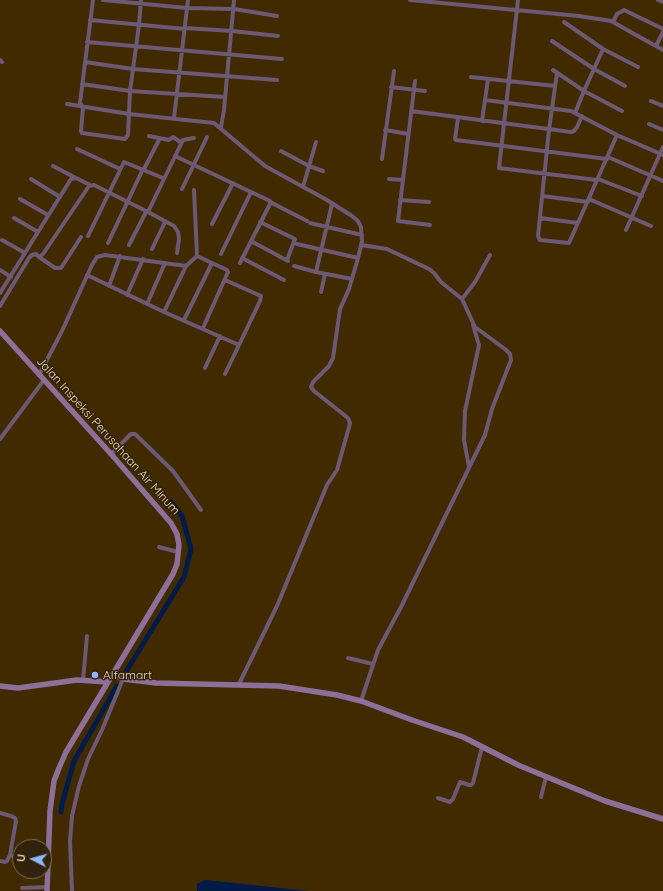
<!DOCTYPE html>
<html>
<head>
<meta charset="utf-8">
<style>
	body { margin:0 }
	#map { position:relative; width:663px; height:891px; overflow:hidden; background:#412a00; font-family:Quicksand,sans-serif }
	canvas { display:block }
	.north { position:absolute; left:12px; top:839px; width:40px; height:40px; box-sizing:border-box; background:#31230b; border:1px solid #7f6d51; border-radius:50%; rotate:276deg; font-size:11px; font-weight:700; line-height:16px; text-align:center; color:#f4dcb9 }
	.north::after { content:''; display:block; margin:auto; width:14px; height:18px; background:#8bb9fc; clip-path:polygon(50% 0,100% 100%,50% 72%,0 100%) }
</style>
</head>
<body>
<div id="map">
<canvas width="663" height="891"></canvas>
<div class="north">U</div>
</div>
<script>
const ctx = document.querySelector('canvas').getContext('2d');
ctx.lineJoin = 'round';
function fill(path, color) {
  ctx.fillStyle = color;
  ctx.fill(path, 'evenodd');
}
function poly(rows) {
  const path = new Path2D();
  for (const r of rows) {
    path.moveTo(r[0], r[1]);
    for (let i = 2; i < r.length; i += 2) path.lineTo(r[i], r[i + 1]);
  }
  return path;
}
function trace(path, color, width, dash) {
  ctx.strokeStyle = color;
  ctx.lineWidth = width;
  ctx.lineCap = dash ? 'butt' : 'round';
  ctx.setLineDash(dash || []);
  ctx.stroke(path);
}
function label(font, color, halo, rows, align = 'center') {
  ctx.font = font + ' Quicksand,sans-serif';
  ctx.lineWidth = 3;
  ctx.setLineDash([]);
  ctx.textBaseline = 'middle';
  ctx.strokeStyle = halo;
  ctx.fillStyle = color;
  for (const [text, x, y, turn = 0] of rows) {
    ctx.save();
    ctx.translate(x, y);
    ctx.rotate((+turn || 0) * Math.PI / 180);
    ctx.textAlign = isNaN(turn) ? turn : align;
    if (halo) ctx.strokeText(text, 0, 0);
    ctx.fillText(text, 0, 0);
    ctx.restore();
  }
}
fill(poly([
	[205,880,309,891,197,891,197,884]
]), '#001b48');
trace(poly([
	[124,675,184,577,191,549,182,516,171,502],
	[61,812,62,804,74,761,117,686]
]), '#001b48', 5);
trace(poly([
	[93,0,80,103,83,107,81,131,82,133,125,139,128,135,130,91,139,25,141,0],
	[103,0,187,8,234,9,277,16],
	[410,0,579,16,611,21,663,50],
	[518,0,499,168,597,180],
	[658,0,663,2],
	[90,20,185,29],
	[564,22,603,49,638,67],
	[613,22,617,14,624,10,663,29],
	[185,28,232,31,278,36],
	[552,41,594,69,625,86],
	[87,42,282,59],
	[656,46,663,32],
	[603,49,584,91,622,111],
	[0,60,2,62],
	[85,62,133,69,277,80],
	[553,70,584,91,575,113],
	[557,73,549,130,538,236,540,240,569,243,617,135],
	[471,77,555,86],
	[415,81,398,221,430,225],
	[82,84,130,91,225,97],
	[391,87,425,91],
	[485,100,571,111,617,135,663,155],
	[651,101,663,106],
	[67,104,129,114,214,123,265,166,327,200,352,216,358,221,361,227,362,241,358,258,349,289,340,309,333,358,329,366,313,382,311,387,314,391,348,418,350,423,349,427,337,470,327,485,277,606,239,684],
	[411,111,571,132,574,131,577,127,582,116],
	[174,118,188,0],
	[458,118,455,139,456,140,607,159],
	[482,121,488,79],
	[649,124,663,130],
	[221,127,224,110,234,0],
	[385,130,408,134],
	[149,136,169,140,173,137,180,142,183,140,194,138],
	[77,149,120,169],
	[281,151,309,166,323,171],
	[175,156,270,201,270,204,240,263],
	[608,157,663,181],
	[382,159,394,71],
	[53,166,76,178],
	[144,169,160,138],
	[31,179,60,197],
	[389,179,403,180],
	[598,179,642,196],
	[303,187,316,142],
	[182,189,207,137],
	[543,196,588,202],
	[20,199,48,215],
	[589,199,651,226],
	[400,200,429,202],
	[270,202,307,221],
	[148,212,174,226,178,232,179,239,177,253],
	[14,218,38,232],
	[540,218,578,223],
	[260,222,295,239,287,260],
	[310,223,362,235],
	[212,224,233,183],
	[626,230,663,147],
	[88,236,124,162,163,178],
	[2,240,25,253],
	[251,241,288,261],
	[108,243,143,169],
	[297,244,358,258],
	[129,245,146,212],
	[361,245,387,249,429,269,434,273,441,282,462,299,475,327,505,349,510,354,511,360,492,409,485,435,401,607,378,650,361,701],
	[152,249,165,222],
	[221,254,251,192],
	[197,256,227,270,228,272,203,328],
	[39,257,55,268,61,268,81,237],
	[242,258,284,280],
	[294,266,316,272,352,279],
	[0,270,11,277],
	[316,272,332,204],
	[87,275,164,312,186,266,197,256,194,190],
	[225,280,261,296,260,301,239,345],
	[109,286,120,256],
	[321,292,325,274],
	[0,293,71,179,76,178,90,185],
	[127,295,143,259],
	[462,299,475,282,490,255],
	[147,304,165,263],
	[0,306,29,258,32,255,36,254,39,257,43,254,89,186,94,185,148,212,183,140],
	[164,312,239,345,225,374],
	[184,320,212,263],
	[205,368,220,336],
	[39,375,62,331,92,265,97,257,105,255,186,266],
	[0,439,44,380],
	[111,454,131,434,135,434,173,471,201,510],
	[469,467,464,440,465,411,479,345,473,325],
	[159,547,178,552],
	[348,658,373,664],
	[83,680,87,636],
	[541,797,546,777],
	[438,798,450,802,453,799,460,782,469,785,471,785,473,783,482,747],
	[0,813,11,816,15,818,16,821,10,855,7,861,5,862,0,861],
	[10,855,20,858],
	[22,888,48,887],
	[72,891,70,841,72,816,79,786,88,759,102,730,123,679]
]), '#6d5973', 4);
trace(poly([
	[0,331,111,454,171,523,177,534,179,545,177,564,173,574,66,752,59,768,54,781,50,811,47,891],
	[112,674,123,679,156,683,279,686,337,695,361,701,412,720,463,737,518,765,605,801,663,819],
	[0,686,18,688,77,680,108,682]
]), '#8e6f99', 5.5);
for (const [x, y, r, color] of [
	[95,675,4,"#8bb9fc"]
]) {
  const dot = new Path2D();
  dot.arc(x, y, r, 0, 2 * Math.PI);
  ctx.fillStyle = color;
  ctx.fill(dot);
  trace(dot, '#31230b', 1.5);
}
label('12px', '#f4dcb9', '#31230b', [
	["Jalan Inspeksi Perusahaan Air Minum",108,436,48]
]);
label('12px', '#f4dcb9', '#31230b', [
	["Alfamart",103,675]
], 'left');
</script>
</body>
</html>
